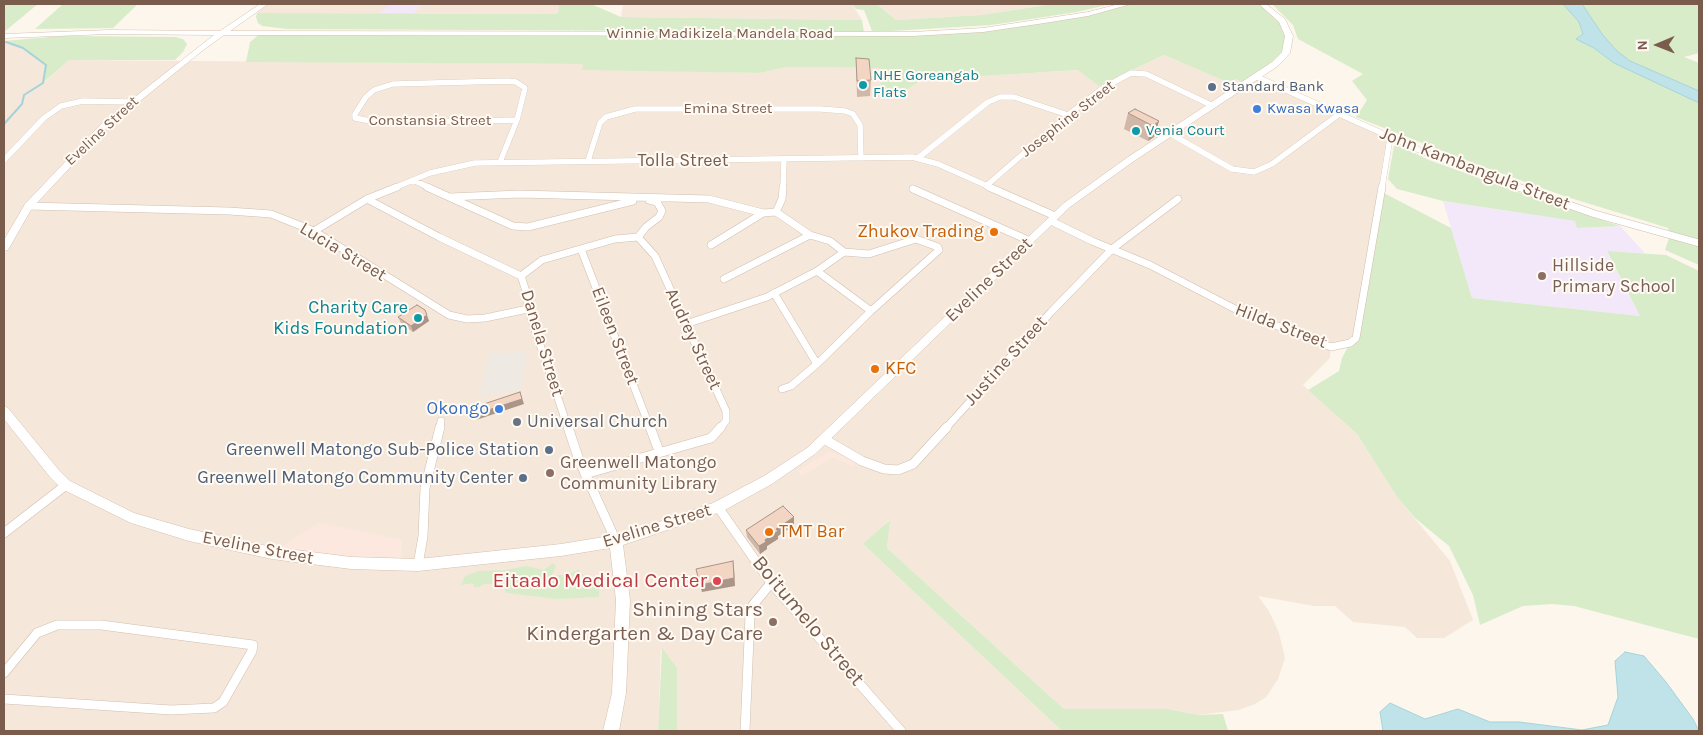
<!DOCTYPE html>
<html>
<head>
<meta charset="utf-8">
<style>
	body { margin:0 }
	#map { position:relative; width:1703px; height:735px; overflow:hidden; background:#fdf6ec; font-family:Karla,sans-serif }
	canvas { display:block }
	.frame { position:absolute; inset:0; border:5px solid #7a5c4d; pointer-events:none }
	.north { position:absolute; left:1633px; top:20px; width:50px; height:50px; -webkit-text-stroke:4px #fffaf3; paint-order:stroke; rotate:269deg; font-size:14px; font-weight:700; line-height:20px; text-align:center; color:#7a5c4d }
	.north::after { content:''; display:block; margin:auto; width:18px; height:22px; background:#7a5c4d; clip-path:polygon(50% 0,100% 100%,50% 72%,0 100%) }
</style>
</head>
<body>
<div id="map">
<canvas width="1703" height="735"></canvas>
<div class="frame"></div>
<div class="north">N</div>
</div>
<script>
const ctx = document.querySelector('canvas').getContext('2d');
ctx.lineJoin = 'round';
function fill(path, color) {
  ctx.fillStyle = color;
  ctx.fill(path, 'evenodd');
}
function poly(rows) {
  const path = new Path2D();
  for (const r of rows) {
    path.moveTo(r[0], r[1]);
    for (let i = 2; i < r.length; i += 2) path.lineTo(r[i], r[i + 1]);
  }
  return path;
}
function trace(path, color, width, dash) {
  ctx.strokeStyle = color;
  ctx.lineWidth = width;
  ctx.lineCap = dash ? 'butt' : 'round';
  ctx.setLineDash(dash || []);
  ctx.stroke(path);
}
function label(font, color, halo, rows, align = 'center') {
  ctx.font = font + ' Karla,sans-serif';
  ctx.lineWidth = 4;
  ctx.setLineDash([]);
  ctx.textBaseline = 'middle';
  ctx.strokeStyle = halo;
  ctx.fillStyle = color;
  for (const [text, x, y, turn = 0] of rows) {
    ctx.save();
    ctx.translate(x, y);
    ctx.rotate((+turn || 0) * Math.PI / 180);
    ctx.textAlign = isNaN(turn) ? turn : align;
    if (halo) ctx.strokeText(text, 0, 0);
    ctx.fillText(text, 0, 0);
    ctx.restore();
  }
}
fill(poly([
	[267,4,559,4,558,14,257,13],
	[623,4,852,4,862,20,621,17],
	[877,4,1053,4,981,15,896,20],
	[4,41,23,48,46,65,44,83,69,60,584,64,582,69,760,73,787,67,879,68,881,92,892,99,930,75,954,84,983,76,1078,70,1133,70,1164,55,1229,83,1236,79,1257,77,1390,138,1355,337,1349,342,1331,346,1330,358,1303,385,1357,434,1397,497,1450,561,1473,620,1444,638,1417,638,1405,627,1353,622,1335,606,1314,606,1258,596,1269,611,1279,633,1285,658,1278,679,1266,697,1255,704,1239,710,1198,715,1168,709,1064,709,887,548,889,520,864,545,1062,731,677,731,677,669,661,649,658,731,4,731]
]), '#f5e8da');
fill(poly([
	[828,452,834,453,855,461,853,466,832,457,801,476,798,471],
	[319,523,402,540,402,566,272,553]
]), '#fde8e0');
fill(poly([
	[526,352,521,390,479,395,490,353]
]), '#efe9e4');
fill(poly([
	[392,4,423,4,412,14,378,14],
	[1443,201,1575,221,1578,228,1620,226,1645,253,1607,252,1640,316,1472,298]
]), '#f3e8fa');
fill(poly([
	[4,4,38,4,4,32],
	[63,4,138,4,113,28,35,29],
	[559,4,591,4,621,17,862,20,864,32,287,29,262,26,258,23,256,17,257,13,558,14],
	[852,4,877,4,896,20,981,15,1053,4,1111,4,1077,12,991,25,891,31,872,31,864,10,856,9],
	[1127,4,1262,4,1272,11,1287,29,1286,53,1246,83,1236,79,1229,83,1164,55,1099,86,1078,70,983,76,954,84,930,75,892,99,881,92,879,68,787,67,760,73,582,70,583,64,246,62,250,42,261,33,956,32,1106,10],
	[1272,4,1563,4,1579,22,1583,34,1576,39,1594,48,1614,63,1699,103,1699,265,1665,250,1670,235,1668,228,1564,196,1481,166,1356,117,1367,100,1352,81,1363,74,1298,39,1293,25],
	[1582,4,1699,4,1699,53,1684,57,1699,63,1699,91,1630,61,1617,51,1602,34],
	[61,36,175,37,183,39,187,44,183,52,175,60,69,60,43,83,46,65,23,48,4,41],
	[1394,146,1399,146,1429,160,1515,191,1620,226,1577,228,1575,221,1443,201,1397,189,1388,179],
	[1380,191,1451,228,1472,298,1640,316,1607,251,1666,255,1699,271,1699,639,1574,606,1552,604,1523,606,1480,625,1473,595,1449,546,1415,518,1397,497,1357,434,1308,390,1339,371,1342,358,1350,343,1356,338],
	[890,520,887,548,1064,709,1168,709,1198,715,1223,714,1228,731,1062,731,863,544],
	[553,563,556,566,552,575,565,575,578,570,599,589,599,597,557,599,507,593,504,589,501,589,503,583,484,584,479,587,474,587,473,583,461,585,465,576,478,571,505,570,526,566,544,570],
	[662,648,677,668,677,731,658,731]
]), '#d8ecc9');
const water = poly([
	[1563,4,1582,4,1602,34,1617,51,1630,61,1699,91,1699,103,1614,63,1594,48,1576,39,1583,34,1579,22,1563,4],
	[1625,652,1644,656,1666,682,1693,719,1699,731,1383,731,1380,712,1390,703,1425,719,1458,709,1490,722,1519,722,1582,730,1608,725,1618,697,1615,661,1625,652]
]);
fill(water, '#bfe3e8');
trace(water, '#a5d3da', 1);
trace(poly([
	[4,8,4,18],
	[4,124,22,104,24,95,43,83,46,65,23,48,6,42]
]), '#a5d3da', 2);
const streetFar2 = poly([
	[1257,77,1437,158,1521,188],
	[507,81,516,82,525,88,517,120,381,123,355,118,355,114,366,97,374,90,393,84,507,81],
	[1169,133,1232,169,1254,172,1272,164,1338,115],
	[918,158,988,102,1000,97,1014,97,1068,115],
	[4,160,44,118,61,106,83,101,131,102],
	[588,161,600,123,606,117,635,109,821,109,845,111,853,114,860,125,861,158],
	[500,162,517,120],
	[413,180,430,188],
	[986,186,1068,115,1103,88,1131,73,1146,74,1211,105],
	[394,188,430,173,475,163,912,157,938,164,992,188],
	[783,188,784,160],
	[1382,188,1390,138]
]);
const streetFar1 = poly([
	[427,187,513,226,528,227,633,201],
	[989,187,1055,216],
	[1518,187,1595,214,1699,243],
	[913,189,1030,241],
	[450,197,519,194,709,199,763,213,776,212,810,235,830,241,844,252,869,254,916,239,938,247,939,250,871,311,817,364,791,386,782,389],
	[367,199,439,237,521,276,527,294,528,309,568,428],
	[28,206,229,211,271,214,314,231,449,315,467,319,485,318,528,309],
	[776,212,782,199,783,187],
	[1051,221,1092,241,1150,265,1239,311,1331,347,1350,343,1356,338,1382,187],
	[314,231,367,199,397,187],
	[638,237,646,227,659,217,662,211,657,202,649,200],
	[711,245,763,213],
	[581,249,650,428],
	[817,271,871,311],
	[521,276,542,260,615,239,638,237,655,256,726,411,726,421,720,428],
	[724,279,810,235],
	[774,293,817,364],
	[686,324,767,297,817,271,844,252],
	[440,428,441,421],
	[946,428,1051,312,1112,249,1178,199]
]);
const street = poly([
	[568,427,579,460,616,541],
	[650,427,659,451],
	[824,439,862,461,884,469,898,470,913,464,947,427],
	[585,474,711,438,721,427],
	[718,507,771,583,901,731],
	[4,533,66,485],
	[418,565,423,536,425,488,440,427],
	[4,673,37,633,57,625,101,625,253,645,252,651,223,702,214,708,171,710,4,699],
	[745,731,750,615,753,605,771,583]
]);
const secondary = poly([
	[260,4,268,4,230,31,913,32,983,28,1088,12,1119,4,1131,4,1088,16,1038,24,983,32,913,36,224,35,202,51,109,126,32,208,8,250,4,251,4,240,25,204,103,122,214,35,109,34,4,38,4,34,109,30,220,31,260,4],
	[1259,4,1266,4,1285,19,1293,36,1290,53,1278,66,1134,161,1070,207,815,454,772,484,723,511,623,545,630,600,626,693,619,731,603,731,612,693,616,600,610,548,561,556,418,571,351,569,272,559,189,541,131,523,62,489,50,477,4,419,4,406,8,408,58,469,70,481,134,513,189,529,272,547,351,557,418,559,561,544,616,535,648,526,713,503,764,476,807,448,1064,203,1128,157,1272,62,1282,52,1285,36,1279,22,1259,4]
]);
trace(streetFar2, '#d1beb0', 6);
trace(streetFar1, '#d1beb0', 8);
trace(street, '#d1beb0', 10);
trace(secondary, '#d6c0b0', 1);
trace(streetFar2, '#fff', 5.5);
trace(streetFar1, '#fff', 7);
trace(street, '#fff', 9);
fill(secondary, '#fff');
fill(poly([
	[856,58,871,80,870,96,857,97],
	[1128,113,1159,121,1154,137,1148,141,1124,129],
	[425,310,429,321,413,332,401,323,398,317],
	[794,517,794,525,778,536,778,539,767,546,767,549,760,554,747,537,746,530]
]), '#d1b7a8');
fill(poly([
	[1159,121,1154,137,1148,141,1153,126],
	[425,310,429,321,413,332,411,326],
	[520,392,524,404,476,420,473,415],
	[794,517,794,525,778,536,778,539,767,546,767,549,760,554,759,546,776,529],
	[733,561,734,568,735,586,702,592,700,585]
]), '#aa9588');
const building = poly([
	[856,58,869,59,871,80,857,81,856,58],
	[1135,109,1159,121,1153,126,1128,113,1135,109],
	[417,305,425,310,427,315,411,326,398,317,417,305],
	[520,392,522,399,473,415,472,408,520,392],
	[783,506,794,517,776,529,778,531,765,540,766,542,759,546,746,530,783,506],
	[733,561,734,578,700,585,696,569,733,561]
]);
fill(building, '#f3d5c3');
trace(building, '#aa9588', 1);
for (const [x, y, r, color] of [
	[863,85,5,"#0f9aa8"],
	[1212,87,5,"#5c6f8a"],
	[1257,109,5,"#3f7fe0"],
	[1136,131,5,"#0f9aa8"],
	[994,232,5,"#e8710a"],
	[1542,276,5,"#8d6e63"],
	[418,318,5,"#0f9aa8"],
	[875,369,5,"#e8710a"],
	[499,409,5,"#3f7fe0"],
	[517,422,5,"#6b7280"],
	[549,450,5,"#5c6f8a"],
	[550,473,5,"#8d6e63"],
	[523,478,5,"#5c6f8a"],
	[769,532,5,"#e8710a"],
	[717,581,5,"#e0444e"],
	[773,622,5,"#8d6e63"]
]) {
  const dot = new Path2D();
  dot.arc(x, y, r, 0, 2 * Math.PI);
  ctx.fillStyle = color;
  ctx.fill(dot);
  trace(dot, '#fffaf3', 2);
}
label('15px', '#7a5c4d', '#fffaf3', [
	["Winnie Madikizela Mandela Road",720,34],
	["Emina Street",728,109],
	["Josephine Street",1068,119,-38],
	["Constansia Street",430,121],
	["Eveline Street",102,131,-43]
]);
label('15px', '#0d838f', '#fffaf3', [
	["NHE Goreangab",873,76],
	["Flats",873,93],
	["Venia Court",1146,131]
], 'left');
label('15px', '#4e5e75', '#fffaf3', [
	["Standard Bank",1222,87]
], 'left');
label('15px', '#366cbe', '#fffaf3', [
	["Kwasa Kwasa",1267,109]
], 'left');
label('18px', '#7a5c4d', '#fffaf3', [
	["Tolla Street",683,161],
	["John Kambangula Street",1475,169,21],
	["Lucia Street",343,252,31],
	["Eveline Street",989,280,-44],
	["Hilda Street",1281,326,21],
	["Eileen Street",615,336,69],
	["Audrey Street",693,339,65],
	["Danela Street",542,343,73],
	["Justine Street",1006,361,-48],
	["Eveline Street",657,526,-17],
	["Eveline Street",258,548,11]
]);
label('18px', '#c56008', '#fffaf3', [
	["Zhukov Trading",984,232,"right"],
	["KFC",885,369],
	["TMT Bar",779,532]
], 'left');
label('18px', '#785e54', '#fffaf3', [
	["Hillside",1552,266],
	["Primary School",1552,287],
	["Greenwell Matongo",560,463],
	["Community Library",560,484]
], 'left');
label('18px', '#0d838f', '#fffaf3', [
	["Charity Care",408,308],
	["Kids Foundation",408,329]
], 'right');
label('18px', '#366cbe', '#fffaf3', [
	["Okongo",489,409]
], 'right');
label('18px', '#5b616d', '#fffaf3', [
	["Universal Church",527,422]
], 'left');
label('18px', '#4e5e75', '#fffaf3', [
	["Greenwell Matongo Sub-Police Station",539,450],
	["Greenwell Matongo Community Center",513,478]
], 'right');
label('21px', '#be3a42', '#fffaf3', [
	["Eitaalo Medical Center",707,581]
], 'right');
label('21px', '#785e54', '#fffaf3', [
	["Shining Stars",763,610],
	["Kindergarten & Day Care",763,634]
], 'right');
label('21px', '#7a5c4d', '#fffaf3', [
	["Boitumelo Street",808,621,50]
]);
</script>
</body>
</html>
